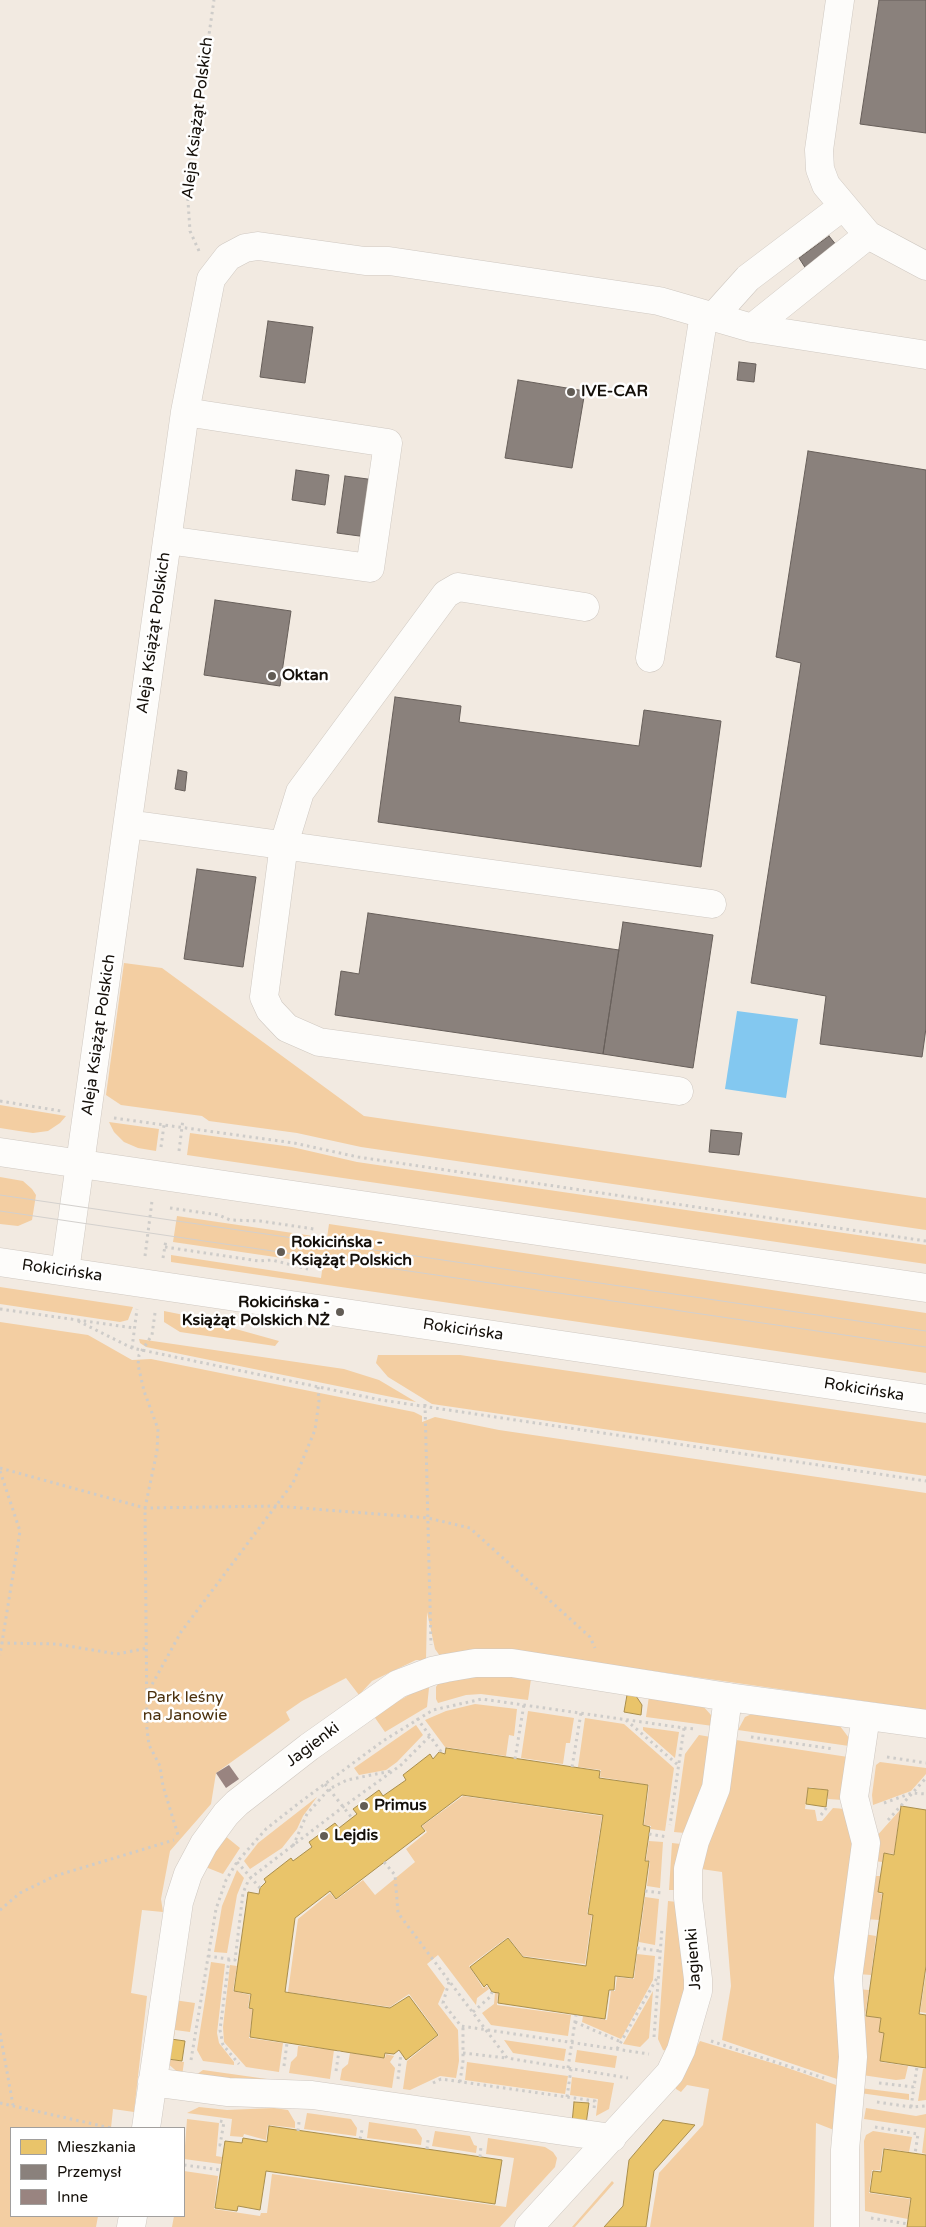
<!DOCTYPE html>
<html>
<head>
<meta charset="utf-8">
<style>
	body { margin:0 }
	#map { position:relative; width:926px; height:2227px; overflow:hidden; background:#f2eae1; font-family:"Varela Round",sans-serif }
	canvas { display:block }
	.legend { position:absolute; left:10px; top:2127px; width:175px; height:90px; box-sizing:border-box; background:#fff; border:1px solid #a19f9d; margin:0; padding:6px 9px; list-style:none; font-size:15px; color:#140f09 }
	.legend li { display:flex; align-items:center; gap:10px; height:25px }
	.legend b { width:25px; border:1px solid #a19f9d }
</style>
</head>
<body>
<div id="map">
<canvas width="926" height="2227"></canvas>
<ul class="legend">
<li><b style="height:14px;background:#e9c46a"></b>Mieszkania</li>
<li><b style="height:14px;background:#8a817c"></b>Przemysł</li>
<li><b style="height:14px;background:#998480"></b>Inne</li>
</ul>
</div>
<script>
const ctx = document.querySelector('canvas').getContext('2d');
ctx.lineJoin = 'round';
function fill(path, color) {
  ctx.fillStyle = color;
  ctx.fill(path, 'evenodd');
}
function poly(rows) {
  const path = new Path2D();
  for (const r of rows) {
    path.moveTo(r[0], r[1]);
    for (let i = 2; i < r.length; i += 2) path.lineTo(r[i], r[i + 1]);
  }
  return path;
}
function trace(path, color, width, dash) {
  ctx.strokeStyle = color;
  ctx.lineWidth = width;
  ctx.lineCap = dash ? 'butt' : 'round';
  ctx.setLineDash(dash || []);
  ctx.stroke(path);
}
function label(font, color, halo, rows, align = 'center') {
  ctx.font = font + ' "Varela Round",sans-serif';
  ctx.lineWidth = 5;
  ctx.setLineDash([]);
  ctx.textBaseline = 'middle';
  ctx.strokeStyle = halo;
  ctx.fillStyle = color;
  for (const [text, x, y, turn = 0] of rows) {
    ctx.save();
    ctx.translate(x, y);
    ctx.rotate((+turn || 0) * Math.PI / 180);
    ctx.textAlign = isNaN(turn) ? turn : align;
    if (halo) ctx.strokeText(text, 0, 0);
    ctx.fillText(text, 0, 0);
    ctx.restore();
  }
}
fill(poly([
	[124,963,162,968,364,1116,926,1198,926,1230,361,1147,297,1133,209,1121,202,1116,121,1105,106,1095],
	[0,1105,66,1116,60,1123,48,1131,33,1133,19,1131,0,1128],
	[109,1122,159,1129,156,1151,138,1148,124,1142,114,1132],
	[190,1133,292,1147,357,1162,926,1245,926,1264,187,1155],
	[0,1177,23,1181,32,1189,36,1195,32,1220,18,1226,0,1224],
	[177,1216,327,1238,329,1224,926,1313,926,1373,171,1262,171,1255,321,1278,323,1264,173,1242],
	[0,1287,133,1307,128,1320,120,1322,0,1304],
	[164,1311,189,1316,279,1341,275,1346,180,1332,164,1322],
	[0,1322,88,1335,132,1360,151,1359,414,1412,422,1416,422,1422,435,1417,499,1430,926,1493,926,1710,520,1652,440,1656,435,1649,427,1612,426,1660,416,1660,372,1681,359,1695,346,1678,302,1701,286,1712,290,1720,216,1773,211,1804,170,1851,161,1899,163,1912,142,1910,131,1993,147,1996,134,2112,113,2109,111,2128,11,2128,11,2216,98,2216,96,2227,0,2227],
	[139,1339,344,1369,379,1380,416,1402,146,1347,140,1343],
	[378,1355,460,1355,926,1423,926,1476,432,1404,388,1377,376,1363],
	[493,1675,531,1679,528,1700,481,1694,466,1695,438,1703,436,1699,436,1687,439,1682],
	[427,1685,429,1688,427,1707,385,1732,373,1715],
	[649,1696,703,1706,711,1715,713,1726,646,1717],
	[475,1704,517,1709,514,1736,509,1735,506,1756,445,1747,425,1720,446,1711],
	[528,1711,574,1718,570,1743,566,1743,563,1764,521,1758],
	[754,1713,840,1726,849,1738,849,1746,738,1730,745,1717],
	[585,1718,624,1724,674,1768,665,1831,651,1829,651,1826,644,1825,649,1785,600,1777,601,1770,578,1767],
	[416,1725,423,1735,397,1762,386,1770,359,1775,354,1768],
	[643,1727,679,1732,675,1758,643,1730],
	[699,1735,711,1737,704,1784,685,1833,674,1832,685,1754],
	[736,1740,848,1757,843,1800,828,1799,828,1790,808,1787,805,1809,815,1810,817,1821,822,1821,833,1808,845,1809,857,1846,840,2080,722,2040,731,1986,722,1872,701,1869],
	[880,1762,926,1768,926,1774,911,1791,873,1805,872,1795,876,1765],
	[463,1796,602,1816,587,1914,592,1915,585,1964,523,1956,508,1937,469,1966,483,1988,487,1986,489,1989,477,1998,476,2005,438,1955,427,1964,445,1988,438,2004,458,2030,459,2061,456,2078,440,2076,410,2090,403,2089,407,2061,439,2035,409,1994,390,2007,288,1992,298,1919,330,1893,336,1900,363,1880,375,1895,415,1862,406,1849,427,1832,422,1826],
	[317,1797,303,1816,297,1829,282,1848,250,1869,244,1861,258,1843],
	[900,1810,894,1854,884,1853,882,1862,874,1861,875,1838],
	[224,1835,240,1848,223,1874,203,1866],
	[649,1841,663,1842,660,1888,647,1886,650,1861,646,1860],
	[672,1843,681,1844,676,1890,669,1890],
	[237,1870,244,1878,237,1895,227,1953,214,1952,222,1906],
	[873,1876,880,1876,878,1893,882,1894,879,1920,866,1919],
	[645,1897,659,1899,655,1945,639,1942],
	[668,1901,677,1902,687,1981,667,2051,663,2050,658,2039],
	[864,1934,876,1936,871,1975,858,1974],
	[637,1954,655,1956,653,1980,621,2039,582,2022,583,2016,607,2020,611,1991,615,1991,617,1977,634,1979],
	[211,1962,225,1964,217,2033,219,2043,234,2062,234,2065,203,2061,197,2050],
	[230,1965,237,1966,233,1991,250,1995,248,2008,253,2010,249,2038,283,2043,279,2072,246,2067,224,2042,223,2027],
	[926,1973,926,2013,920,2012],
	[856,1989,869,1990,865,2016,881,2018,879,2032,884,2033,880,2062,908,2066,905,2079,896,2080,862,2075],
	[653,1991,649,2038,640,2047,623,2044],
	[495,1993,498,1993,497,2005,571,2015,568,2036,491,2025,482,2013,494,2004],
	[174,2000,195,2003,190,2032,175,2030,174,2038,171,2038,168,2059,184,2062,182,2076,166,2062],
	[504,2040,566,2049,564,2061,513,2053],
	[700,2041,782,2066,839,2086,834,2130,816,2123,814,2227,650,2227,659,2173,703,2125,709,2089,687,2085,681,2092,676,2089,675,2084],
	[298,2046,334,2050,330,2079,289,2073,291,2062,297,2056],
	[577,2050,617,2056,615,2068,575,2062],
	[350,2053,385,2058,386,2054,394,2056,390,2062,395,2068,392,2088,340,2080,342,2069,348,2064],
	[467,2062,568,2076,565,2094,465,2080],
	[923,2069,926,2069,926,2100,918,2101],
	[203,2070,274,2080,193,2077],
	[572,2077,614,2083,609,2109,596,2116,598,2099,570,2095],
	[860,2088,909,2094,909,2100,860,2093],
	[199,2107,227,2110,274,2108,288,2110,295,2122,295,2128,268,2125,266,2140,244,2134,243,2137,230,2136,232,2119,187,2113],
	[866,2108,916,2116,926,2114,926,2154,922,2153,925,2128,864,2119],
	[307,2113,351,2119,357,2128,356,2136,304,2129],
	[187,2119,219,2123,216,2156,222,2157,221,2164,184,2159],
	[369,2122,416,2129,422,2138,421,2145,367,2138],
	[435,2131,470,2136,474,2145,477,2146,476,2153,432,2146],
	[873,2131,912,2137,909,2152,883,2148,880,2170,872,2170,869,2193,910,2199,908,2219,865,2211,864,2141,866,2135],
	[488,2138,545,2147,553,2152,557,2158,555,2167,500,2227,172,2227,174,2216,184,2216,184,2171,218,2176,214,2209,260,2216,261,2213,267,2213,272,2174,506,2207,514,2158,486,2154],
	[612,2181,614,2183,575,2227,572,2227]
]), '#f3cea2');
fill(poly([
	[737,1011,798,1019,786,1098,725,1089]
]), '#83c8f0');
const homes = poly([
	[627,1695,636,1696,642,1705,641,1715,624,1712,627,1695],
	[446,1748,600,1771,599,1778,648,1785,643,1825,650,1827,645,1861,649,1861,633,1978,615,1976,614,1990,609,1990,605,2019,498,2003,499,1993,492,1992,487,1984,484,1987,470,1967,508,1938,523,1957,586,1966,593,1915,588,1914,603,1815,462,1795,421,1826,425,1831,336,1899,330,1891,295,1918,285,1992,390,2008,409,1996,438,2035,406,2060,399,2050,394,2054,385,2053,384,2058,250,2037,253,2009,249,2008,251,1994,234,1991,248,1892,259,1894,260,1888,266,1882,264,1879,291,1858,293,1861,312,1847,309,1842,335,1823,339,1828,357,1814,353,1809,379,1790,383,1796,406,1780,403,1775,430,1754,433,1759,439,1752,445,1754,446,1748],
	[808,1788,828,1790,826,1807,806,1804,808,1788],
	[901,1806,926,1810,926,1966,919,2014,926,2015,926,2068,880,2061,884,2033,879,2032,881,2018,866,2016,883,1893,878,1892,884,1853,894,1855,901,1806],
	[171,2039,185,2041,182,2061,168,2059,171,2039],
	[574,2102,589,2103,586,2124,572,2123,574,2102],
	[663,2120,695,2125,654,2171,646,2227,604,2227,623,2206,629,2160,663,2120],
	[269,2126,502,2160,495,2204,266,2171,260,2210,238,2206,237,2211,215,2208,225,2141,242,2143,243,2138,267,2142,269,2126],
	[884,2149,926,2155,926,2227,907,2227,911,2198,870,2192,873,2171,881,2172,884,2149]
]);
fill(homes, '#e9c46a');
trace(homes, '#a98e4d', 1);
const industry = poly([
	[879,0,926,0,926,133,860,124,879,0],
	[829,236,837,246,806,269,799,258,829,236],
	[268,321,313,327,305,383,260,377,268,321],
	[739,362,756,364,754,382,737,380,739,362],
	[518,380,585,391,572,468,505,458,518,380],
	[808,451,926,470,926,1028,922,1057,820,1044,826,996,751,983,801,663,776,657,808,451],
	[296,470,329,475,325,505,292,500,296,470],
	[345,476,375,480,367,537,337,533,345,476],
	[215,600,291,611,280,686,204,675,215,600],
	[395,697,461,706,459,722,639,746,644,710,721,721,701,867,378,822,395,697],
	[178,770,187,772,185,791,175,789,178,770],
	[197,869,256,877,243,967,184,959,197,869],
	[368,913,619,950,603,1054,335,1015,341,971,359,974,368,913],
	[623,922,713,935,693,1068,603,1054,623,922],
	[711,1130,742,1133,739,1155,709,1152,711,1130]
]);
fill(industry, '#8a817c');
trace(industry, '#675f5a', 1);
fill(poly([
	[229,1765,239,1779,226,1788,216,1773]
]), '#998480');
const minor = poly([
	[840,0,819,150,820,169,826,185,868,235,926,266],
	[713,317,748,278,842,207],
	[752,328,868,235],
	[167,540,370,568,388,443,185,412],
	[585,607,458,587,446,594,300,792,284,844,264,997,270,1010,287,1028,319,1042,679,1091],
	[650,658,704,314],
	[128,824,712,904],
	[65,1271,185,412,211,279,228,257,245,248,258,246,365,261,389,261,659,301,752,328,926,355],
	[152,2082,228,2092,312,2095,612,2138],
	[146,2128,179,1902,188,1874,204,1844,226,1814,237,1803,309,1747,398,1684,432,1671,446,1668,475,1663,512,1663,728,1697,926,1724],
	[131,2227,133,2216],
	[529,2227,670,2073,681,2050,698,1991,698,1979,688,1898,688,1869,695,1841,716,1788,728,1697],
	[845,2227,845,2150,853,2057,848,1978,866,1843,854,1797,866,1716]
]);
const major = poly([
	[0,1152,926,1288],
	[0,1262,926,1399]
]);
trace(minor, '#cfc8c1', 29);
trace(major, '#cfc8c1', 29);
trace(poly([
	[199,251,190,231,187,186,214,0],
	[0,1101,61,1111],
	[114,1118,294,1143,358,1157,926,1241],
	[161,1147,164,1125],
	[179,1151,183,1119],
	[170,1208,219,1215,230,1220,260,1221,314,1229],
	[165,1247,259,1261,272,1260,308,1269],
	[145,1256,152,1201],
	[163,1258,166,1240],
	[0,1309,134,1328],
	[155,1313,152,1335,139,1355,138,1365,144,1391,158,1429,157,1451,145,1508,147,1730,149,1745,160,1766,163,1786,178,1835],
	[78,1321,132,1348,381,1400,926,1481],
	[132,1348,137,1309],
	[425,1404,431,1645],
	[0,1468,145,1508,276,1506,428,1518,470,1528,590,1637,595,1648],
	[0,1471,20,1531,0,1655],
	[1,1643,56,1644,117,1654,148,1648],
	[149,1690,181,1632,293,1483,315,1430,319,1401,318,1386],
	[417,1718,442,1753],
	[626,1720,678,1765],
	[684,1728,695,1729],
	[751,1737,834,1749],
	[887,1757,926,1763],
	[515,1759,524,1704],
	[572,1767,581,1713],
	[325,1784,352,1818],
	[884,1803,912,1793,926,1794],
	[821,1815,827,1807],
	[888,1820,926,1778],
	[649,1834,668,1837],
	[293,1846,307,1814,329,1789,347,1780,391,1771],
	[237,1862,260,1888],
	[384,1862,395,1875,398,1913,507,2058,628,2078],
	[645,1891,662,1893],
	[0,1910,20,1893,55,1876,174,1840],
	[637,1948,660,1951],
	[208,1956,235,1960,243,1893,249,1879,343,1807,401,1765,430,1736],
	[229,1959,220,2030,223,2045,239,2064],
	[449,1982,443,2003,461,2026,649,2054],
	[473,2012,490,1997,492,1992],
	[575,2022,621,2042],
	[0,2033,13,2105],
	[654,2037,662,1928],
	[711,2041,824,2078],
	[617,2049,657,1978],
	[463,2053,506,2058],
	[191,2060,216,1909,226,1880,237,1862,266,1829,299,1803,383,1741,433,1710,482,1699,684,1728,670,1825],
	[284,2066,287,2043],
	[568,2068,576,2015],
	[336,2071,339,2051],
	[398,2079,401,2053],
	[460,2082,463,2061,463,2026],
	[433,2083,441,2079,595,2101,594,2108],
	[879,2083,914,2087,917,2067],
	[567,2097,571,2069],
	[877,2102,911,2107,926,2106],
	[0,2103,111,2128],
	[911,2107,914,2087],
	[220,2121,224,2122,220,2145,224,2145],
	[875,2127,918,2134,915,2154],
	[298,2131,299,2122],
	[360,2139,362,2130],
	[427,2149,428,2140],
	[480,2157,481,2146],
	[184,2165,221,2170],
	[871,2218,908,2224]
]), '#ceccc9', 3, [2.5, 4]);
trace(minor, '#fdfcfa', 28);
trace(major, '#fdfcfa', 28);
trace(poly([
	[0,1195,926,1331],
	[0,1211,926,1347]
]), '#d3d0cd', 1);
for (const [x, y, r, color] of [
	[571,392,5,"#625c55"],
	[272,676,5,"#625c55"],
	[281,1252,5,"#625c55"],
	[340,1312,5,"#625c55"],
	[364,1806,5,"#625c55"],
	[324,1836,5,"#625c55"]
]) {
  const dot = new Path2D();
  dot.arc(x, y, r, 0, 2 * Math.PI);
  ctx.fillStyle = color;
  ctx.fill(dot);
  trace(dot, '#fff', 2);
}
label('16px', '#140f09', '#fff', [
	["Aleja Książąt Polskich",198,118,-83],
	["Aleja Książąt Polskich",154,633,-82],
	["Aleja Książąt Polskich",99,1035,-82],
	["Rokicińska",62,1271,8],
	["Rokicińska",463,1330,8],
	["Rokicińska",864,1390,9],
	["Jagienki",313,1745,-37],
	["Jagienki",694,1959,-94]
]);
label('bold 16px', '#140f09', '#fff', [
	["IVE-CAR",581,392],
	["Oktan",282,676],
	["Rokicińska -",291,1243],
	["Książąt Polskich",291,1261],
	["Rokicińska -",330,1303,"right"],
	["Książąt Polskich NŻ",330,1321,"right"],
	["Primus",374,1806],
	["Lejdis",334,1836]
], 'left');
label('16px', '#4c310d', '#fff', [
	["Park leśny",185,1698],
	["na Janowie",185,1716]
]);
</script>
</body>
</html>
